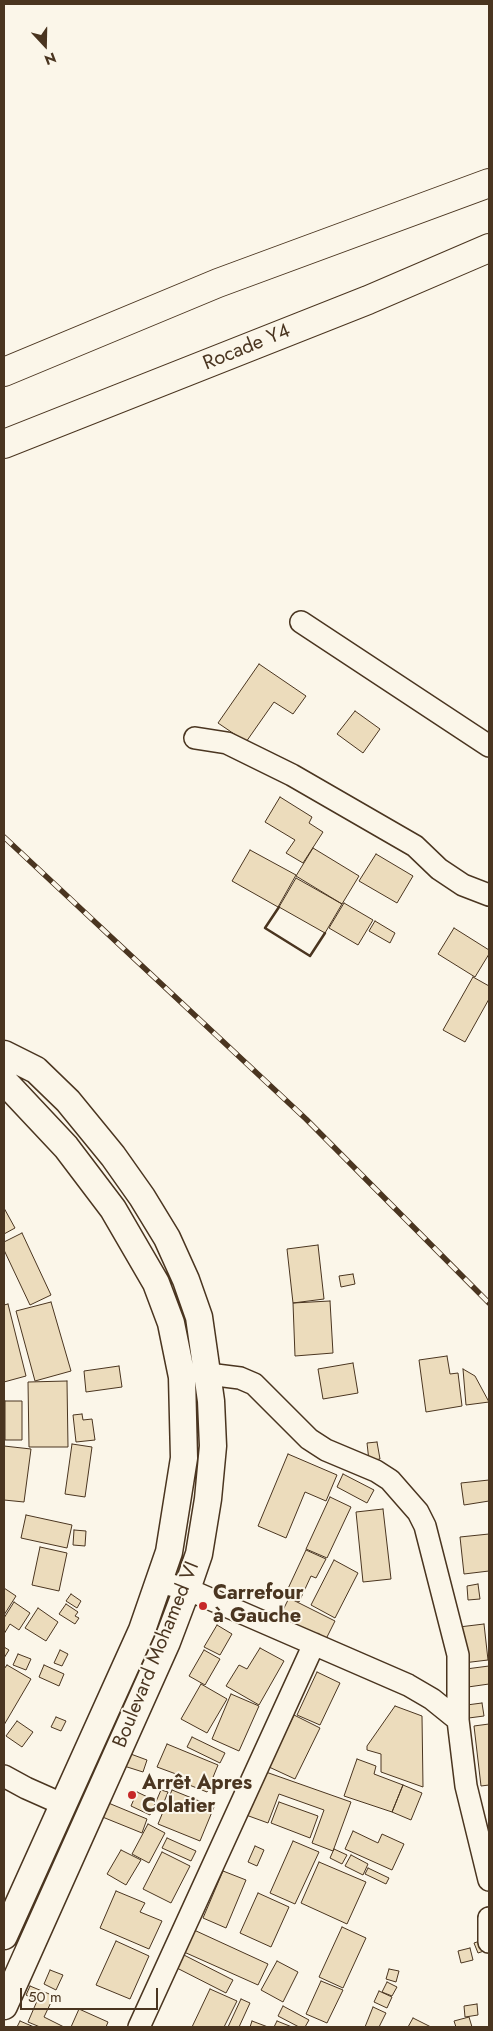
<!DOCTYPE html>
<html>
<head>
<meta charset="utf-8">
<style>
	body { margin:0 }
	#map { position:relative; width:493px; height:2031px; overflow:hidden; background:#fbf6e9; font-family:Jost,sans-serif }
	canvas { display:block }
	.frame { position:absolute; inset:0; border:5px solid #4a3520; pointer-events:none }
	.north { position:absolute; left:20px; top:20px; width:50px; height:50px; -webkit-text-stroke:4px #fbf6e9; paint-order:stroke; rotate:159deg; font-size:14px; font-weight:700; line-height:20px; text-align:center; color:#4a3520 }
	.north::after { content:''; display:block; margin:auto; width:18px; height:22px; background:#4a3520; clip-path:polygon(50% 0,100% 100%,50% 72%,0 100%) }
	.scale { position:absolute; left:20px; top:1988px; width:138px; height:22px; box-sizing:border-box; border:2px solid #4a3520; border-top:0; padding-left:6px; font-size:15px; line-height:18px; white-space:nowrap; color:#4a3520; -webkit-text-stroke:4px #fbf6e9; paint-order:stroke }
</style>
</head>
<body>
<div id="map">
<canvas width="493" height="2031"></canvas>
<div class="frame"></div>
<div class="north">N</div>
<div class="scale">50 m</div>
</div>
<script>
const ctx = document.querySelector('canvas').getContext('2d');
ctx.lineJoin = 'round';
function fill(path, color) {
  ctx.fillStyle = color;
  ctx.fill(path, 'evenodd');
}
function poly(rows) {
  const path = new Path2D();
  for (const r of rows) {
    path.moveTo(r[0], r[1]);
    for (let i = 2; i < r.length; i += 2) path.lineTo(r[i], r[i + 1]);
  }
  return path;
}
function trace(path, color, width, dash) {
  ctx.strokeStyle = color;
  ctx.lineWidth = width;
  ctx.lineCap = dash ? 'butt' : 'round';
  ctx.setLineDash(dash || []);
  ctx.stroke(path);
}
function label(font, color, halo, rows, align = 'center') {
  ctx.font = font + ' Jost,sans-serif';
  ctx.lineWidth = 4;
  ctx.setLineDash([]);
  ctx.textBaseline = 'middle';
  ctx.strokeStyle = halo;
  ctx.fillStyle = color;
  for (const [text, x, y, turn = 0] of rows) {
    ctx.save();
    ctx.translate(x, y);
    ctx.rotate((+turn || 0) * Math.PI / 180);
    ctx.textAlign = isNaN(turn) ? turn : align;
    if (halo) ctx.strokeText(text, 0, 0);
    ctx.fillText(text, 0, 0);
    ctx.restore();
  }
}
const building = poly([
	[259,664,306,696,293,714,274,702,246,742,218,723,259,664],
	[355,711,380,729,363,753,337,734,355,711],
	[280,797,312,817,309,823,323,832,303,863,286,853,295,840,265,822,280,797],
	[313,848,359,876,342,904,296,876,313,848],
	[250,850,296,875,278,907,232,881,250,850],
	[376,854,413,876,397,903,359,881,376,854],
	[296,878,342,904,325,933,279,907,296,878],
	[344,903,373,920,358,945,329,928,344,903],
	[375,921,395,933,390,943,369,931,375,921],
	[454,928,489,950,489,954,475,977,438,954,454,928],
	[473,977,489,986,489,999,465,1042,443,1030,473,977],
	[4,1208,15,1228,4,1234,4,1208],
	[22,1233,51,1295,30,1305,4,1250,4,1242,22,1233],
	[318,1245,324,1299,293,1303,287,1249,318,1245],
	[353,1274,355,1284,341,1287,339,1276,353,1274],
	[330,1301,333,1353,295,1356,293,1303,330,1301],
	[51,1302,71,1371,35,1381,16,1311,51,1302],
	[8,1304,26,1376,4,1382,4,1305,8,1304],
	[447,1356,450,1374,458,1373,462,1406,426,1412,419,1360,447,1356],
	[353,1363,358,1393,323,1399,318,1369,353,1363],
	[119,1366,122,1387,86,1392,84,1371,119,1366],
	[463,1369,475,1376,489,1402,466,1405,463,1369],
	[67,1381,68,1447,29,1447,28,1382,67,1381],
	[5,1401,22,1401,22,1440,5,1440,5,1401],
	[82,1414,83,1420,92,1419,95,1440,76,1442,73,1415,82,1414],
	[377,1442,380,1459,369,1461,367,1443,377,1442],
	[72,1444,92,1447,85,1497,65,1494,72,1444],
	[4,1446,31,1449,24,1502,4,1500,4,1446],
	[288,1454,337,1475,326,1501,305,1492,286,1538,258,1526,288,1454],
	[343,1474,374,1490,367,1503,337,1487,343,1474],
	[489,1480,489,1501,464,1505,461,1483,489,1480],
	[330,1497,351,1507,327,1558,306,1549,330,1497],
	[383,1509,391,1579,363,1582,356,1512,383,1509],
	[26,1515,72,1525,67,1548,21,1538,26,1515],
	[74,1530,86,1531,85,1546,73,1545,74,1530],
	[489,1534,489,1571,464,1574,460,1537,489,1534],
	[40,1547,67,1553,59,1591,32,1585,40,1547],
	[306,1550,326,1559,316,1578,311,1576,299,1602,285,1595,306,1550],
	[334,1560,358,1573,335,1618,311,1605,334,1560],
	[478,1584,480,1599,468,1600,467,1586,478,1584],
	[4,1588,16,1596,4,1615,4,1588],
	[71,1594,81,1601,77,1608,66,1601,71,1594],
	[289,1598,335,1621,323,1645,277,1622,289,1598],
	[14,1602,30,1613,19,1630,10,1624,4,1634,4,1618,14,1602],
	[66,1604,78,1612,75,1616,79,1618,75,1624,59,1614,66,1604],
	[38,1608,58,1622,46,1641,25,1628,38,1608],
	[484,1624,488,1660,463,1663,459,1627,484,1624],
	[217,1625,232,1634,220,1655,204,1647,217,1625],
	[4,1647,9,1650,4,1658,4,1647],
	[260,1648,284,1661,259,1705,226,1686,239,1665,247,1669,260,1648],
	[60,1650,68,1654,62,1666,54,1663,60,1650],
	[204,1650,220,1659,205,1685,189,1676,204,1650],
	[18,1654,31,1659,26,1670,13,1665,18,1654],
	[7,1665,31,1679,4,1725,4,1669,7,1665],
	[44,1665,64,1674,59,1686,39,1677,44,1665],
	[489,1666,489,1684,468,1687,466,1669,489,1666],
	[317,1672,340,1683,320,1725,297,1715,317,1672],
	[201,1684,227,1699,207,1733,181,1719,201,1684],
	[231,1694,259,1706,239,1751,212,1739,231,1694],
	[482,1703,484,1716,461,1719,459,1706,482,1703],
	[395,1706,422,1716,423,1787,381,1772,381,1754,367,1750,367,1746,395,1706],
	[294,1715,320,1728,295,1779,269,1767,294,1715],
	[56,1717,66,1721,61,1731,51,1727,56,1717],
	[17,1721,33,1732,22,1747,6,1736,17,1721],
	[489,1724,489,1785,481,1786,474,1726,489,1724],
	[192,1737,225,1753,220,1763,187,1747,192,1737],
	[167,1744,218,1765,207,1792,174,1779,176,1774,157,1767,167,1744],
	[128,1753,147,1760,143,1772,124,1766,128,1753],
	[357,1759,376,1766,374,1774,403,1785,392,1812,344,1796,357,1759],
	[263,1771,351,1802,333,1851,312,1843,324,1810,279,1794,268,1823,246,1815,263,1771],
	[403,1785,422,1793,411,1820,392,1812,403,1785],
	[161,1790,168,1792,162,1807,155,1804,161,1790],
	[172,1790,214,1807,200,1841,158,1824,172,1790],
	[137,1792,156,1801,150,1815,131,1806,137,1792],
	[106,1802,147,1819,142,1833,100,1816,106,1802],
	[279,1802,318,1816,310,1838,271,1823,279,1802],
	[148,1824,165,1833,149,1863,132,1854,148,1824],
	[353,1831,378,1843,382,1834,404,1844,392,1870,345,1849,353,1831],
	[167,1838,196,1851,191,1861,162,1848,167,1838],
	[293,1841,319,1852,295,1904,270,1893,293,1841],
	[255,1846,264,1850,257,1866,248,1862,255,1846],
	[334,1849,347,1855,342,1864,330,1858,334,1849],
	[121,1850,141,1860,126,1885,107,1874,121,1850],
	[162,1852,190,1866,171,1903,143,1889,162,1852],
	[351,1855,368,1864,363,1875,345,1866,351,1855],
	[319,1862,366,1882,347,1924,301,1903,319,1862],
	[368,1868,389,1878,386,1884,365,1874,368,1868],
	[223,1871,246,1880,226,1928,203,1918,223,1871],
	[116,1891,145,1903,140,1912,162,1921,149,1949,100,1928,116,1891],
	[258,1893,289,1907,271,1947,240,1933,258,1893],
	[342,1927,366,1938,343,1988,319,1977,342,1927],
	[194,1930,268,1964,258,1985,184,1952,194,1930],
	[483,1940,487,1950,478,1953,474,1943,483,1940],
	[116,1941,149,1956,130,1999,96,1985,116,1941],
	[470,1948,473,1960,461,1963,458,1951,470,1948],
	[180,1953,233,1980,226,1993,173,1966,180,1953],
	[277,1961,298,1972,283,2002,261,1990,277,1961],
	[389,1969,399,1971,396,1982,386,1979,389,1969],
	[50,1970,63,1975,56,1990,44,1984,50,1970],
	[321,1981,343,1990,327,2023,306,2014,321,1981],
	[387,1982,397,1987,392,1996,382,1992,387,1982],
	[30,1986,54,1996,44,2017,64,2027,40,2027,28,2022,37,2001,26,1995,30,1986],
	[210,1989,237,2001,224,2027,192,2027,210,1989],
	[379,1991,392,1997,387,2008,374,2002,379,1991],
	[241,1999,250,2003,239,2027,228,2027,241,1999],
	[477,2004,478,2015,465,2017,464,2006,477,2004],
	[283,2006,309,2020,305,2027,299,2027,278,2016,283,2006],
	[373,2007,386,2013,379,2027,365,2027,373,2007],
	[79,2009,108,2022,106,2027,71,2027,79,2009],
	[469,2017,472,2027,456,2027,454,2021,469,2017],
	[413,2018,431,2027,408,2027,413,2018],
	[20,2021,34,2027,17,2027,20,2021],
	[252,2021,268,2027,250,2027,252,2021],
	[277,2021,292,2027,274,2027,277,2021]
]);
fill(building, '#ecdcbc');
trace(building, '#4a3520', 1);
const minor = poly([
	[301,622,489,746],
	[195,738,227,743,292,775,415,846,439,869,463,885,489,895],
	[208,1374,240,1378,254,1384,309,1439,326,1450,376,1471,390,1480,418,1512,425,1526,458,1655,458,1720],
	[159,1582,187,1589,408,1685,432,1699,458,1720,466,1786,489,1880],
	[4,1776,26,1788,62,1804],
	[489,1918,489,1942],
	[139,2027,314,1644]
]);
const major = poly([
	[4,1054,36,1070,68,1101,113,1156,142,1197,167,1238,186,1280,199,1317,211,1401,213,1446,208,1499,199,1554,187,1589,167,1642,4,2006],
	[4,1081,66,1147,113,1209,156,1283,171,1323,182,1377,184,1458,169,1552,142,1630,4,1936]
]);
const highway = poly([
	[4,372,218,283,489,183],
	[4,444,368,300,489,248]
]);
trace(minor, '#4a3520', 24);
trace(major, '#4a3520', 29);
trace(highway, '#4a3520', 30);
trace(minor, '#fbf6e9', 21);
trace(major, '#fbf6e9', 26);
trace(highway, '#fbf6e9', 28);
const rail = poly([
	[4,837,306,1119,489,1303]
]);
trace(rail, '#4a3520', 5.5);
trace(rail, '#fbf6e9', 4, [11]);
trace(poly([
	[279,907,265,928,310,956,325,933]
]), '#4a3520', 2.5);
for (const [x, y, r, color] of [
	[203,1606,5,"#c62828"],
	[132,1795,5,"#c62828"]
]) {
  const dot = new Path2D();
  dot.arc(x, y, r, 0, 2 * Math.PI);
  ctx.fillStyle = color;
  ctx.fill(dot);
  trace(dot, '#fbf6e9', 2);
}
label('20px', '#4a3520', '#fbf6e9', [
	["Rocade Y4",247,348,-22],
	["Boulevard Mohamed VI",157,1655,-68]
]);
label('bold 20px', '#4a3520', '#fbf6e9', [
	["Carrefour",213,1594],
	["à Gauche",213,1617],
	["Arrêt Apres",142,1784],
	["Colatier",142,1807]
], 'left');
</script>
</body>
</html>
